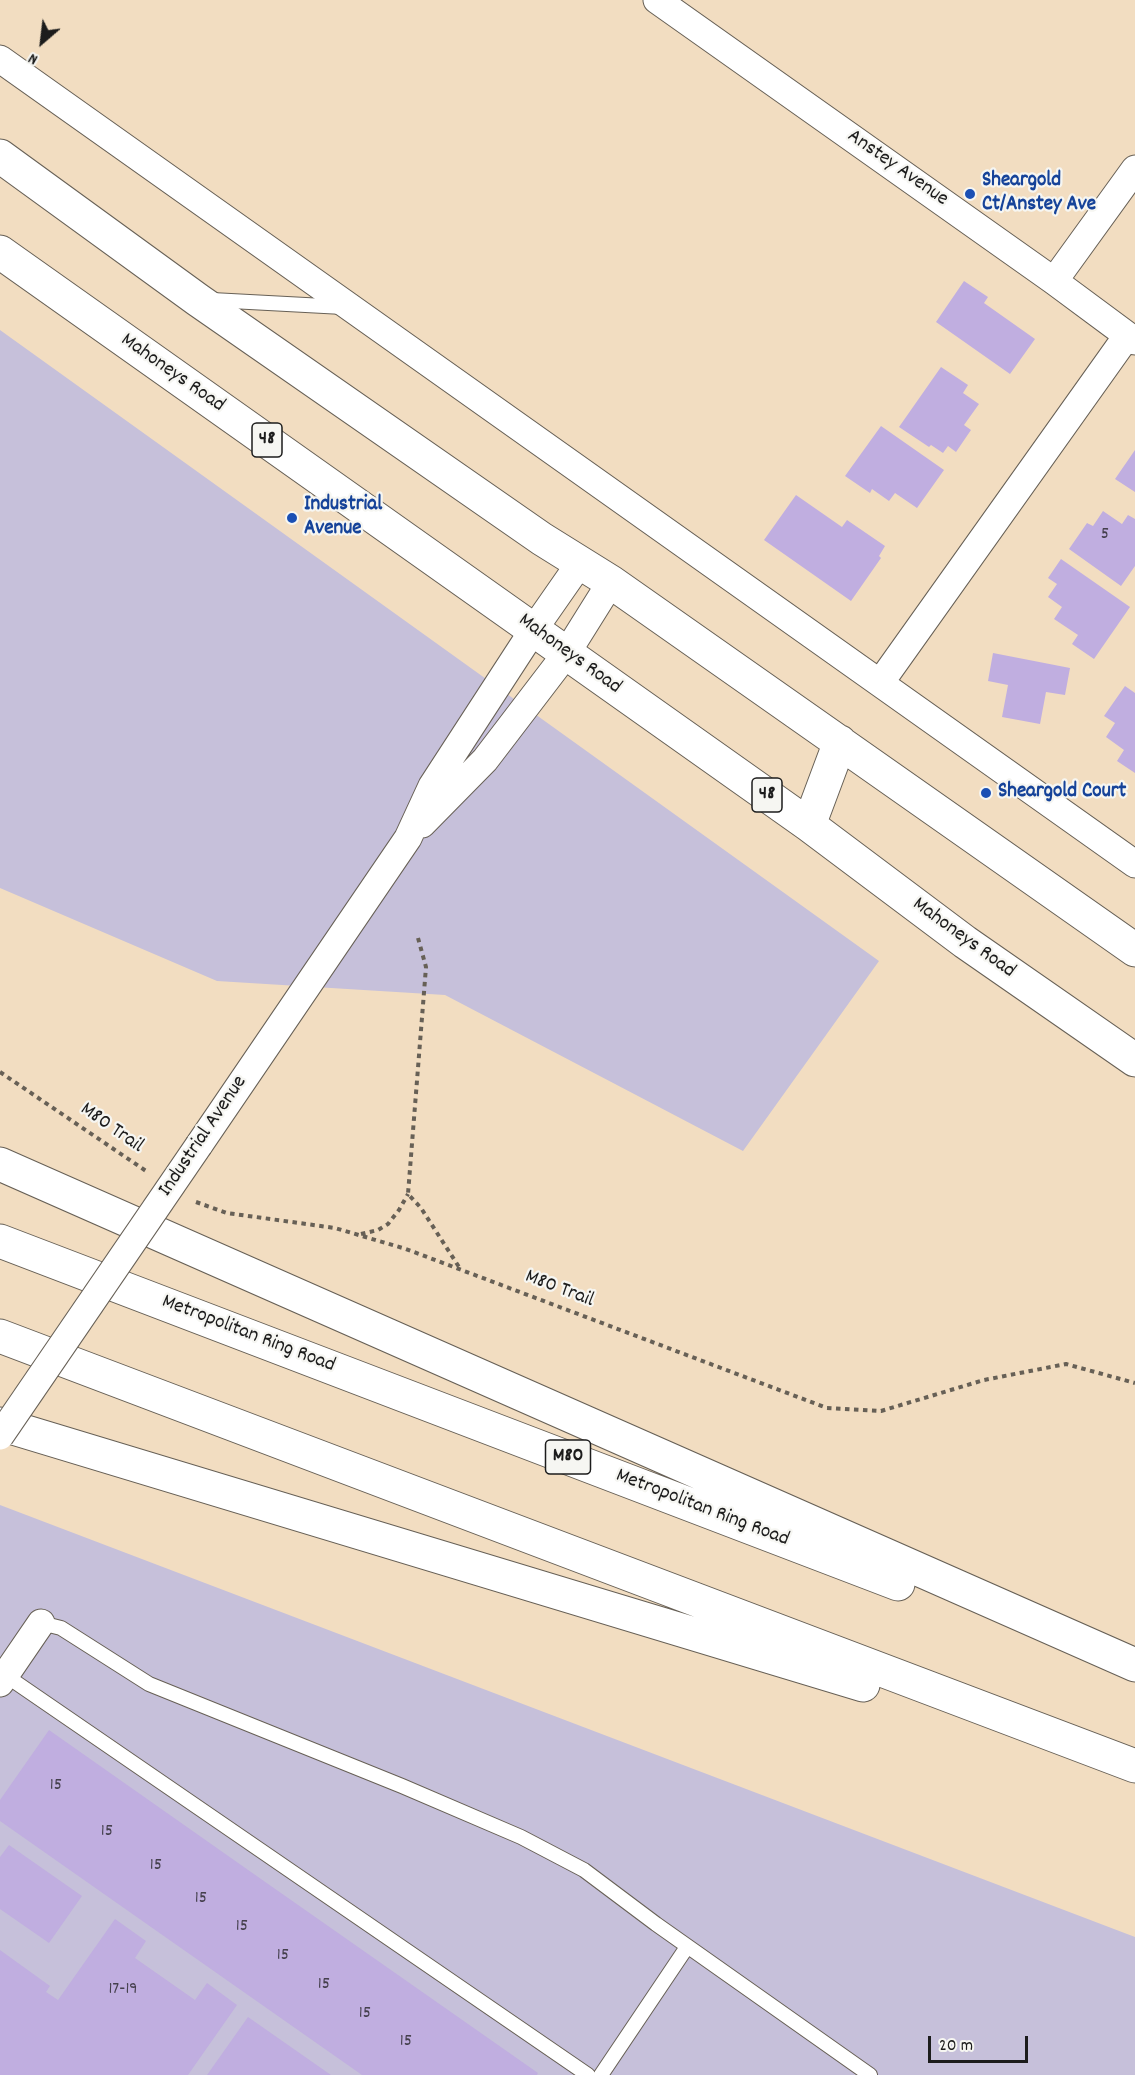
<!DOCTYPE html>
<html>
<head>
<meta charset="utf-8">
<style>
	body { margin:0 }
	#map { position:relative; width:1135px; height:2075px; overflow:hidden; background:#f2ddc1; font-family:Dekko,sans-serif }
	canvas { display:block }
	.north { position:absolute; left:12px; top:12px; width:60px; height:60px; -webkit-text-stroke:4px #f6f6f2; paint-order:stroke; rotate:208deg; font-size:16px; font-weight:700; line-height:24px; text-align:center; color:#1c1c1c }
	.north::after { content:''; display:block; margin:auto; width:21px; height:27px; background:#1c1c1c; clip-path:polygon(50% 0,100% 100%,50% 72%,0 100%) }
	.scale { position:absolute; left:928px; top:2036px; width:100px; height:27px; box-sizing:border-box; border:3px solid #1c1c1c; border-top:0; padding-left:8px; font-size:18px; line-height:21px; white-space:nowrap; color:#1c1c1c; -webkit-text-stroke:4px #f6f6f2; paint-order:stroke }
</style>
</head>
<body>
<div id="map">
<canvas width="1135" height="2075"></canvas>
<div class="north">N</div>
<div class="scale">20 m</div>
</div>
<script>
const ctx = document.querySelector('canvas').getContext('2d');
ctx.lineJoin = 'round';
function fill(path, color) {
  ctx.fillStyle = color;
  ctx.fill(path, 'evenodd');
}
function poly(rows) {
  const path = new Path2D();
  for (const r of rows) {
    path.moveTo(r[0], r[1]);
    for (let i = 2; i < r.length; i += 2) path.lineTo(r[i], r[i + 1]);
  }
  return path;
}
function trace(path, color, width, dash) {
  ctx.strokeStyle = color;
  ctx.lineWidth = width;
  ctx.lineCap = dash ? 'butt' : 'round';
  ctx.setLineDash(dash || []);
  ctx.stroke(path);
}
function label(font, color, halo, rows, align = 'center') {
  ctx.font = font + ' Dekko,sans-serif';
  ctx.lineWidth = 4.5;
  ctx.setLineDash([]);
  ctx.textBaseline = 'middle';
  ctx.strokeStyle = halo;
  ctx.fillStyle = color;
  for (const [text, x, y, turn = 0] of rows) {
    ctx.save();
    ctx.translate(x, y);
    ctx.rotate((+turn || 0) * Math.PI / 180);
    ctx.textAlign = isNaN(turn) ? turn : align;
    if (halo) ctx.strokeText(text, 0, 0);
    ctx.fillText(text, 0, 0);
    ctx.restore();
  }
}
fill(poly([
	[0,330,879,961,743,1151,445,995,217,981,0,888],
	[0,1505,1135,1937,1135,2075,0,2075]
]), '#c6c0da');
fill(poly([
	[964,281,988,297,984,303,1035,339,1010,374,936,322],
	[941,367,968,385,963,393,979,404,964,425,971,430,956,452,948,446,943,453,931,445,929,447,899,427],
	[881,426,944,470,917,508,895,493,889,501,872,489,870,493,845,476],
	[1135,450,1135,492,1115,479],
	[796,495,842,527,847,520,885,546,879,556,881,558,851,601,764,540],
	[1103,511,1122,524,1128,515,1135,519,1135,566,1121,586,1069,549,1087,523,1093,526],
	[1061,559,1130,607,1094,659,1072,644,1078,635,1054,619,1062,607,1048,597,1057,584,1048,578],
	[993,653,1070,668,1065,695,1046,692,1040,724,1002,717,1008,685,988,681],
	[1125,686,1135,693,1135,773,1117,761,1124,750,1106,737,1115,723,1104,716],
	[49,1730,251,1872,538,2073,537,2075,362,2075,151,1927,0,1821,0,1800],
	[9,1845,82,1896,49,1943,0,1909,0,1857],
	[115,1919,146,1941,135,1958,195,2000,207,1983,237,2005,188,2075,0,2075,0,1950,50,1986,46,1992,58,2000],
	[248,2017,331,2075,207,2075]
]), '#c0aee0');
const service = poly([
	[212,300,343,307],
	[41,1623,61,1628,149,1684,402,1786,521,1837,584,1870,656,1924,870,2075],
	[5,1675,588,2075],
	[601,2075,687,1947]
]);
const minor = poly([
	[657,0,1054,281,1135,341],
	[0,59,1135,864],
	[1054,281,1135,169],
	[880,683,1127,336],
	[422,824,485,760,566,654,611,582],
	[199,1145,408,838,432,786,534,629,580,563],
	[0,1683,41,1623]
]);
const primary = poly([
	[0,156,198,300,542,539,611,582,1135,950],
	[0,252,809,825,965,942,1135,1060],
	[809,825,840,742]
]);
const motorway = poly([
	[0,1164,1135,1665],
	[0,1241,898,1584],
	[0,1336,1135,1766],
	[0,1424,863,1685]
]);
trace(service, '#676056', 16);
trace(minor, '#676056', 29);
trace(primary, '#676056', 35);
trace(motorway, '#676056', 35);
trace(poly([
	[418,938,426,967,408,1194,421,1208,459,1267],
	[0,1072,146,1171],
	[196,1202,227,1213,335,1228,406,1249,827,1408,881,1411,984,1380,1066,1364,1135,1383],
	[361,1234,378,1230,388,1224,399,1210,408,1194]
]), '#676056', 4, [4.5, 4.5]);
trace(service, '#fff', 14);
trace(minor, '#fff', 27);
trace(primary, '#fff', 33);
trace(motorway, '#fff', 33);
const minorBridge = poly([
	[0,1436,199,1145]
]);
trace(minorBridge, '#676056', 29, []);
trace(minorBridge, '#fff', 27);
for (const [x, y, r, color] of [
	[970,194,6,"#1a4fb4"],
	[292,518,6,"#1a4fb4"],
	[986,793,6,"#1a4fb4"]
]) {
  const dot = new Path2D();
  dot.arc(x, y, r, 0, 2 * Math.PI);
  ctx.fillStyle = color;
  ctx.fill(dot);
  trace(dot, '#f6f6f2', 2);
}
label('18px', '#45404d', null, [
	["5",1105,536],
	["15",56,1787],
	["15",107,1833],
	["15",156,1867],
	["15",201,1900],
	["15",242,1928],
	["15",283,1957],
	["15",324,1986],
	["17-19",123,1991],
	["15",365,2015],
	["15",406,2043]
]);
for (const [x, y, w] of [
	[267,440,30],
	[767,795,30],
	[568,1457,45]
]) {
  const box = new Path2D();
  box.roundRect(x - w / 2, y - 17, w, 34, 4.5);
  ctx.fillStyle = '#f6f6f2';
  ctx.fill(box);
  trace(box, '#1c1c1c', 1.5);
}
label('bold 20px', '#1c1c1c', null, [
	["48",267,440],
	["48",767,795],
	["M80",568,1457]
]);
label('21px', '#1c1c1c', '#f6f6f2', [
	["Anstey Avenue",897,169,35],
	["Mahoneys Road",172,374,35],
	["Mahoneys Road",569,655,36],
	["Mahoneys Road",963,939,36],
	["M80 Trail",111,1129,35],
	["Industrial Avenue",204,1137,-56],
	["M80 Trail",559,1290,21],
	["Metropolitan Ring Road",248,1335,21],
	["Metropolitan Ring Road",702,1509,21]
]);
label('bold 21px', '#164399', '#f6f6f2', [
	["Sheargold",982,182],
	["Ct/Anstey Ave",982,206],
	["Industrial",304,506],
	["Avenue",304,530],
	["Sheargold Court",998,793]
], 'left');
</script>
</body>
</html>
